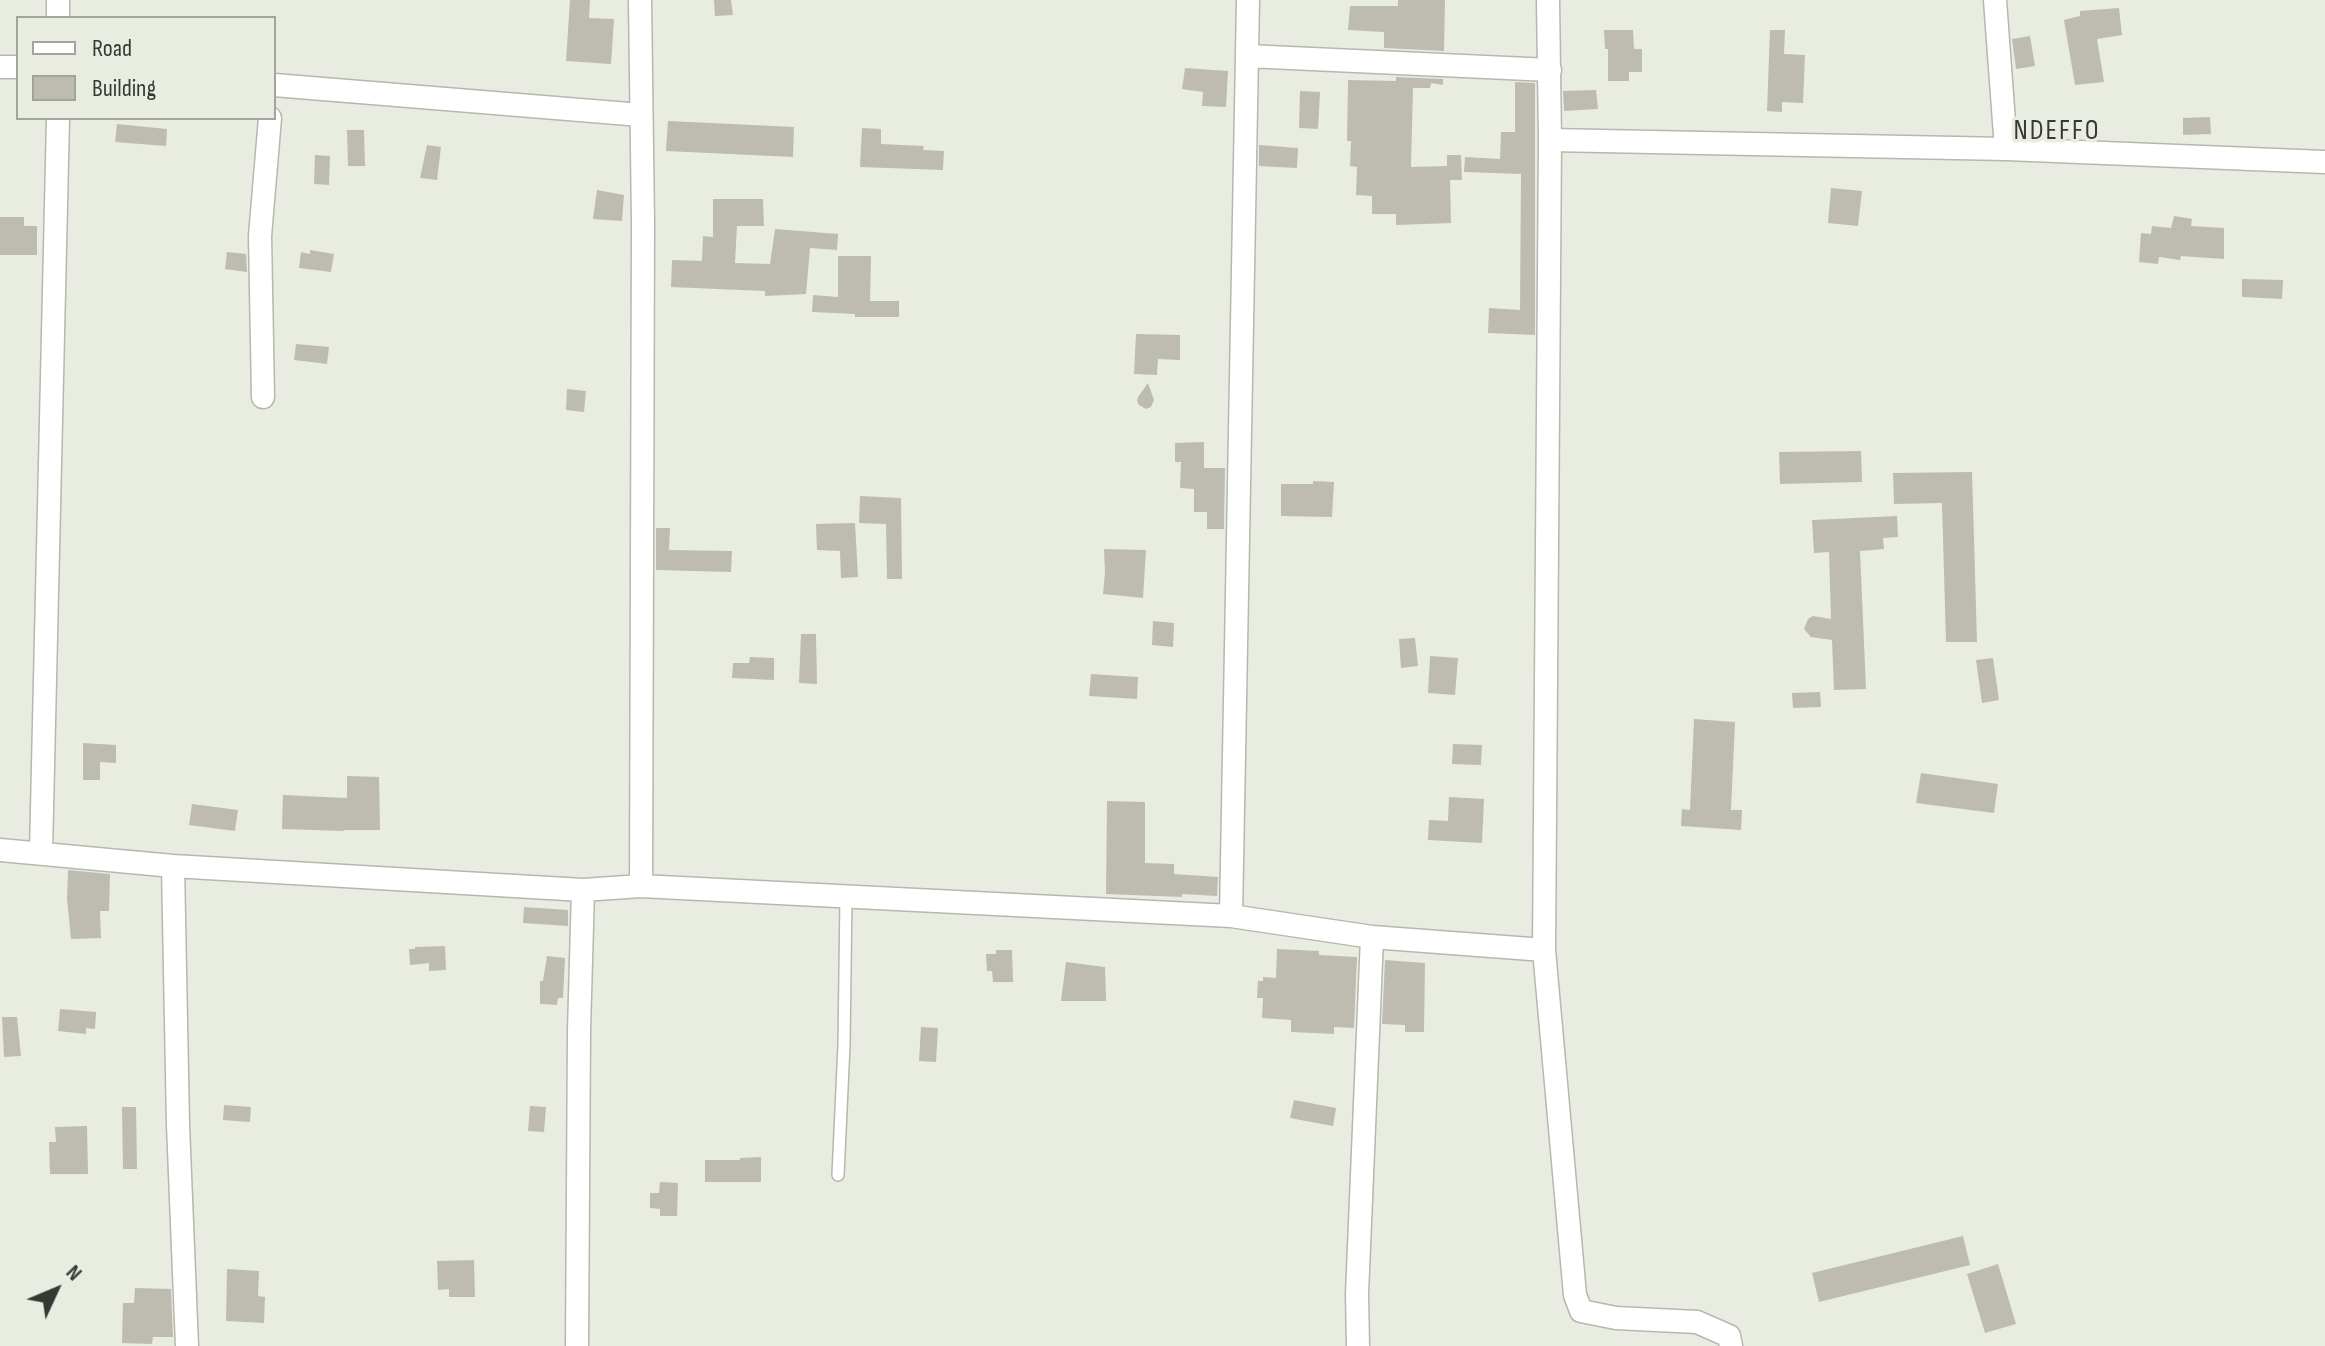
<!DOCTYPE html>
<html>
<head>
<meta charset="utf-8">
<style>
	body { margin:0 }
	#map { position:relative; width:2325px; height:1346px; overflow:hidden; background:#e9ede1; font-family:"Sofia Sans Condensed",sans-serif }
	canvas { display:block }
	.legend { position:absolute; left:16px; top:16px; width:260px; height:104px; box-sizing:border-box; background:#e9ede1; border:2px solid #a1a59b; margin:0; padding:10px 14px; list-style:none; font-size:24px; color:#363833 }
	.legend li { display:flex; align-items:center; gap:16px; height:40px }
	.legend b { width:40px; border:2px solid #a1a59b }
	.north { position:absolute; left:16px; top:1250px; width:80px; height:80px; -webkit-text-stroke:6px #e9ede1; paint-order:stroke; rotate:46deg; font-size:22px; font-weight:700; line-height:32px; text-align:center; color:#363833 }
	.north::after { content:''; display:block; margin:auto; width:28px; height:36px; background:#363833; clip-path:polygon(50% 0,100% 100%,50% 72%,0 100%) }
</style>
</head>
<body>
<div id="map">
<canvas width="2325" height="1346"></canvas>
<ul class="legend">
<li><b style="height:10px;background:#fff"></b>Road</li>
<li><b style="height:22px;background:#bebcb0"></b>Building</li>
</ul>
<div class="north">N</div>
</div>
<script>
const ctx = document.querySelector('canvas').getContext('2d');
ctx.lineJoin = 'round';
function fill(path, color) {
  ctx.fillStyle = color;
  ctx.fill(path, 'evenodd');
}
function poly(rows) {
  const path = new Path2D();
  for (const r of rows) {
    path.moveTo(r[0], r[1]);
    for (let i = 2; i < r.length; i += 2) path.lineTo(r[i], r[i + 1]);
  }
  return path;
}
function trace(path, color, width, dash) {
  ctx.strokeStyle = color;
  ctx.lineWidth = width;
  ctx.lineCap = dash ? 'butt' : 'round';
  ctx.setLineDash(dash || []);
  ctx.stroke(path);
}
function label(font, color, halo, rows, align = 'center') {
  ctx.font = font + ' "Sofia Sans Condensed",sans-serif';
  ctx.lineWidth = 7;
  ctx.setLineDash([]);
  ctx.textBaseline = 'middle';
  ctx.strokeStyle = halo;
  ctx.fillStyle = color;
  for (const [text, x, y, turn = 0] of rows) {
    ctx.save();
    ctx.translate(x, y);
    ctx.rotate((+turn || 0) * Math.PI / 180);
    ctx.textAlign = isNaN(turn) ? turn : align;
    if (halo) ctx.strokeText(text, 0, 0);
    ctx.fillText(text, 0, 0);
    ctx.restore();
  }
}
fill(poly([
	[570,0,590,0,589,18,614,19,611,64,566,61],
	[714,0,731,0,733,15,715,16],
	[1398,0,1445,0,1444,51,1384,48,1384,32,1348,30,1350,6,1398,6],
	[2119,8,2122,35,2097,39,2104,82,2075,85,2064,20,2080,16,2080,11],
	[1604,30,1633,30,1634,49,1642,49,1642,72,1629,72,1629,81,1608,81,1608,49,1605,49],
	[1770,30,1785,30,1784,54,1805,55,1803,103,1782,102,1782,112,1767,111],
	[2030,36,2035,66,2016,69,2012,39],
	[1185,68,1228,71,1226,107,1202,106,1203,92,1182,89],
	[1396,77,1443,79,1443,85,1431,83,1430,88,1413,88,1411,167,1447,166,1447,155,1461,155,1462,180,1450,180,1451,223,1396,225,1396,214,1372,214,1372,196,1356,195,1357,167,1350,166,1351,141,1347,141,1348,80,1396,81],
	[1515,82,1535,83,1535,335,1488,333,1489,308,1520,310,1521,174,1464,172,1465,157,1500,159,1501,132,1515,132],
	[1596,90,1598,109,1564,111,1563,91],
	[1300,91,1320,92,1318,129,1299,128],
	[2210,117,2211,134,2183,135,2183,118],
	[668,121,794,127,793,157,666,151],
	[117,124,167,129,166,146,115,142],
	[862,128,881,129,881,144,924,146,923,150,944,151,943,170,860,167],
	[347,130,364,130,365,166,348,166],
	[427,145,441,147,437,180,420,178],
	[1259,145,1298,148,1297,168,1259,166],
	[315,155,330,156,329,185,314,184],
	[1831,188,1862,191,1858,226,1828,223],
	[597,190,624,195,622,221,593,219],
	[713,199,763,199,764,226,737,226,735,263,770,264,775,229,838,234,837,250,810,248,806,294,765,296,765,291,671,287,672,260,702,261,703,236,713,237],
	[2174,216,2192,219,2191,226,2224,228,2224,259,2181,256,2180,260,2159,257,2158,264,2139,262,2141,233,2151,234,2152,226,2171,228],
	[0,217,24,217,24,226,37,226,37,255,0,255],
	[310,250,334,254,331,272,299,268,301,252,310,254],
	[227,252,246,254,247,272,225,269],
	[838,256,871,256,870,301,899,301,899,317,855,317,855,314,812,312,813,295,838,297],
	[2242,279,2283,280,2282,299,2242,297],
	[1136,334,1180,335,1180,360,1158,359,1157,375,1134,374],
	[296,344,329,347,327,364,294,360],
	[1148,383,1154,400,1151,407,1146,409,1139,405,1137,401,1138,397],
	[567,389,586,391,584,412,566,410],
	[1204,442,1204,468,1225,468,1224,529,1207,529,1207,512,1194,512,1194,489,1180,488,1181,462,1175,462,1175,443],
	[1861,451,1862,482,1780,484,1779,452],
	[1972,472,1977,642,1946,642,1942,503,1894,504,1893,473],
	[1313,481,1334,482,1332,517,1281,516,1281,484,1313,484],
	[860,496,901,498,902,579,887,579,886,524,859,523],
	[1897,516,1898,537,1883,538,1884,549,1860,551,1866,689,1834,690,1832,640,1811,637,1804,629,1808,619,1813,616,1831,619,1829,552,1814,553,1812,520],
	[855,523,858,577,841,578,840,551,817,550,816,524],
	[656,528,670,528,669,550,732,551,731,572,656,570],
	[1104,549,1146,550,1143,598,1103,594,1105,572],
	[1153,621,1174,623,1173,647,1152,645],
	[801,634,816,634,817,684,799,683],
	[1415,638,1418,666,1401,668,1399,639],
	[1430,656,1458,658,1455,695,1428,693],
	[750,657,774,658,774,680,732,678,733,663,749,663],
	[1993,658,1999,700,1982,703,1976,660],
	[1091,674,1138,677,1137,699,1089,696],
	[1820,692,1821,707,1793,708,1792,693],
	[1694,719,1735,722,1731,810,1742,810,1741,830,1681,826,1682,809,1690,810],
	[83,743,116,745,116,763,100,762,100,780,83,780],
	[1453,744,1482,745,1481,765,1452,764],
	[1921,773,1998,784,1994,813,1916,803],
	[347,776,379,777,380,830,344,830,344,831,282,829,283,795,347,798],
	[1449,797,1484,799,1482,843,1428,840,1429,820,1448,821],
	[1107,801,1145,802,1145,863,1174,864,1174,874,1218,877,1217,896,1182,894,1182,897,1106,894],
	[192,804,238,810,235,831,189,825],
	[68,870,110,874,109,911,100,911,101,938,71,939,67,899],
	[524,907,568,910,568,926,523,923],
	[445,946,446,970,429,971,429,963,410,965,409,949,415,949,415,947],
	[1277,949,1319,951,1319,955,1357,957,1354,1028,1334,1027,1334,1034,1291,1032,1291,1020,1262,1018,1263,998,1257,998,1258,981,1263,981,1263,977,1276,978],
	[996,950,1012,950,1013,982,993,982,992,971,987,971,986,954,996,954],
	[547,956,565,958,563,998,558,998,557,1005,540,1004,540,981,543,981],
	[1385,960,1425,963,1424,1032,1405,1032,1405,1025,1382,1024],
	[1066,962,1105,967,1106,1001,1061,1001],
	[60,1009,96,1012,95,1029,86,1028,86,1034,58,1031],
	[2,1017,17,1017,21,1056,4,1057],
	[921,1027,938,1028,936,1062,919,1061],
	[1294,1100,1336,1108,1333,1126,1290,1118],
	[224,1105,251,1107,250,1122,223,1120],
	[530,1106,546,1107,544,1132,528,1131],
	[122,1107,136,1107,137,1169,123,1169],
	[87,1126,88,1174,50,1174,49,1142,56,1142,55,1127],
	[761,1157,761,1182,705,1182,705,1160,740,1160,740,1158],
	[660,1182,678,1183,677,1216,660,1216,660,1209,650,1208,650,1193,659,1193],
	[1963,1236,1970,1265,1819,1302,1812,1273],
	[474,1260,475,1297,449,1297,449,1289,438,1290,437,1261],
	[1998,1264,2016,1324,1985,1333,1967,1274],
	[227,1269,259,1271,258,1296,265,1297,264,1323,226,1321],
	[135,1288,171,1289,173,1337,153,1337,152,1344,122,1343,123,1303,134,1303]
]), '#bebcb0');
const lane = poly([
	[838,1175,844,1045,846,897]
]);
const street = poly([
	[58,0,58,18],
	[640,0,643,223,641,886],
	[1995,0,2006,149],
	[1247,56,1550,70],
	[0,67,18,67],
	[274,85,641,115],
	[1550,140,2006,149,2325,162],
	[263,397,260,236,270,118],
	[0,850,173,866,583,890,641,886,1231,916,1372,937,1544,950,1550,140,1548,0],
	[41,852,58,118],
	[173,866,178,1125,187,1346],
	[1231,916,1248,0],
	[1544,950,1575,1295,1581,1311,1616,1318,1697,1322,1729,1336,1731,1346],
	[577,1346,579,1031,583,890],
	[1358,1346,1357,1294,1372,937]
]);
trace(lane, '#b5b8ad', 14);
trace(street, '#b5b8ad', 25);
trace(lane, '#fff', 11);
trace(street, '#fff', 22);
ctx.letterSpacing = '2px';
label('28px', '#363833', '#e9ede1', [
	["NDEFFO",2057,132]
]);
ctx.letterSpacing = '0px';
</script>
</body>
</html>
